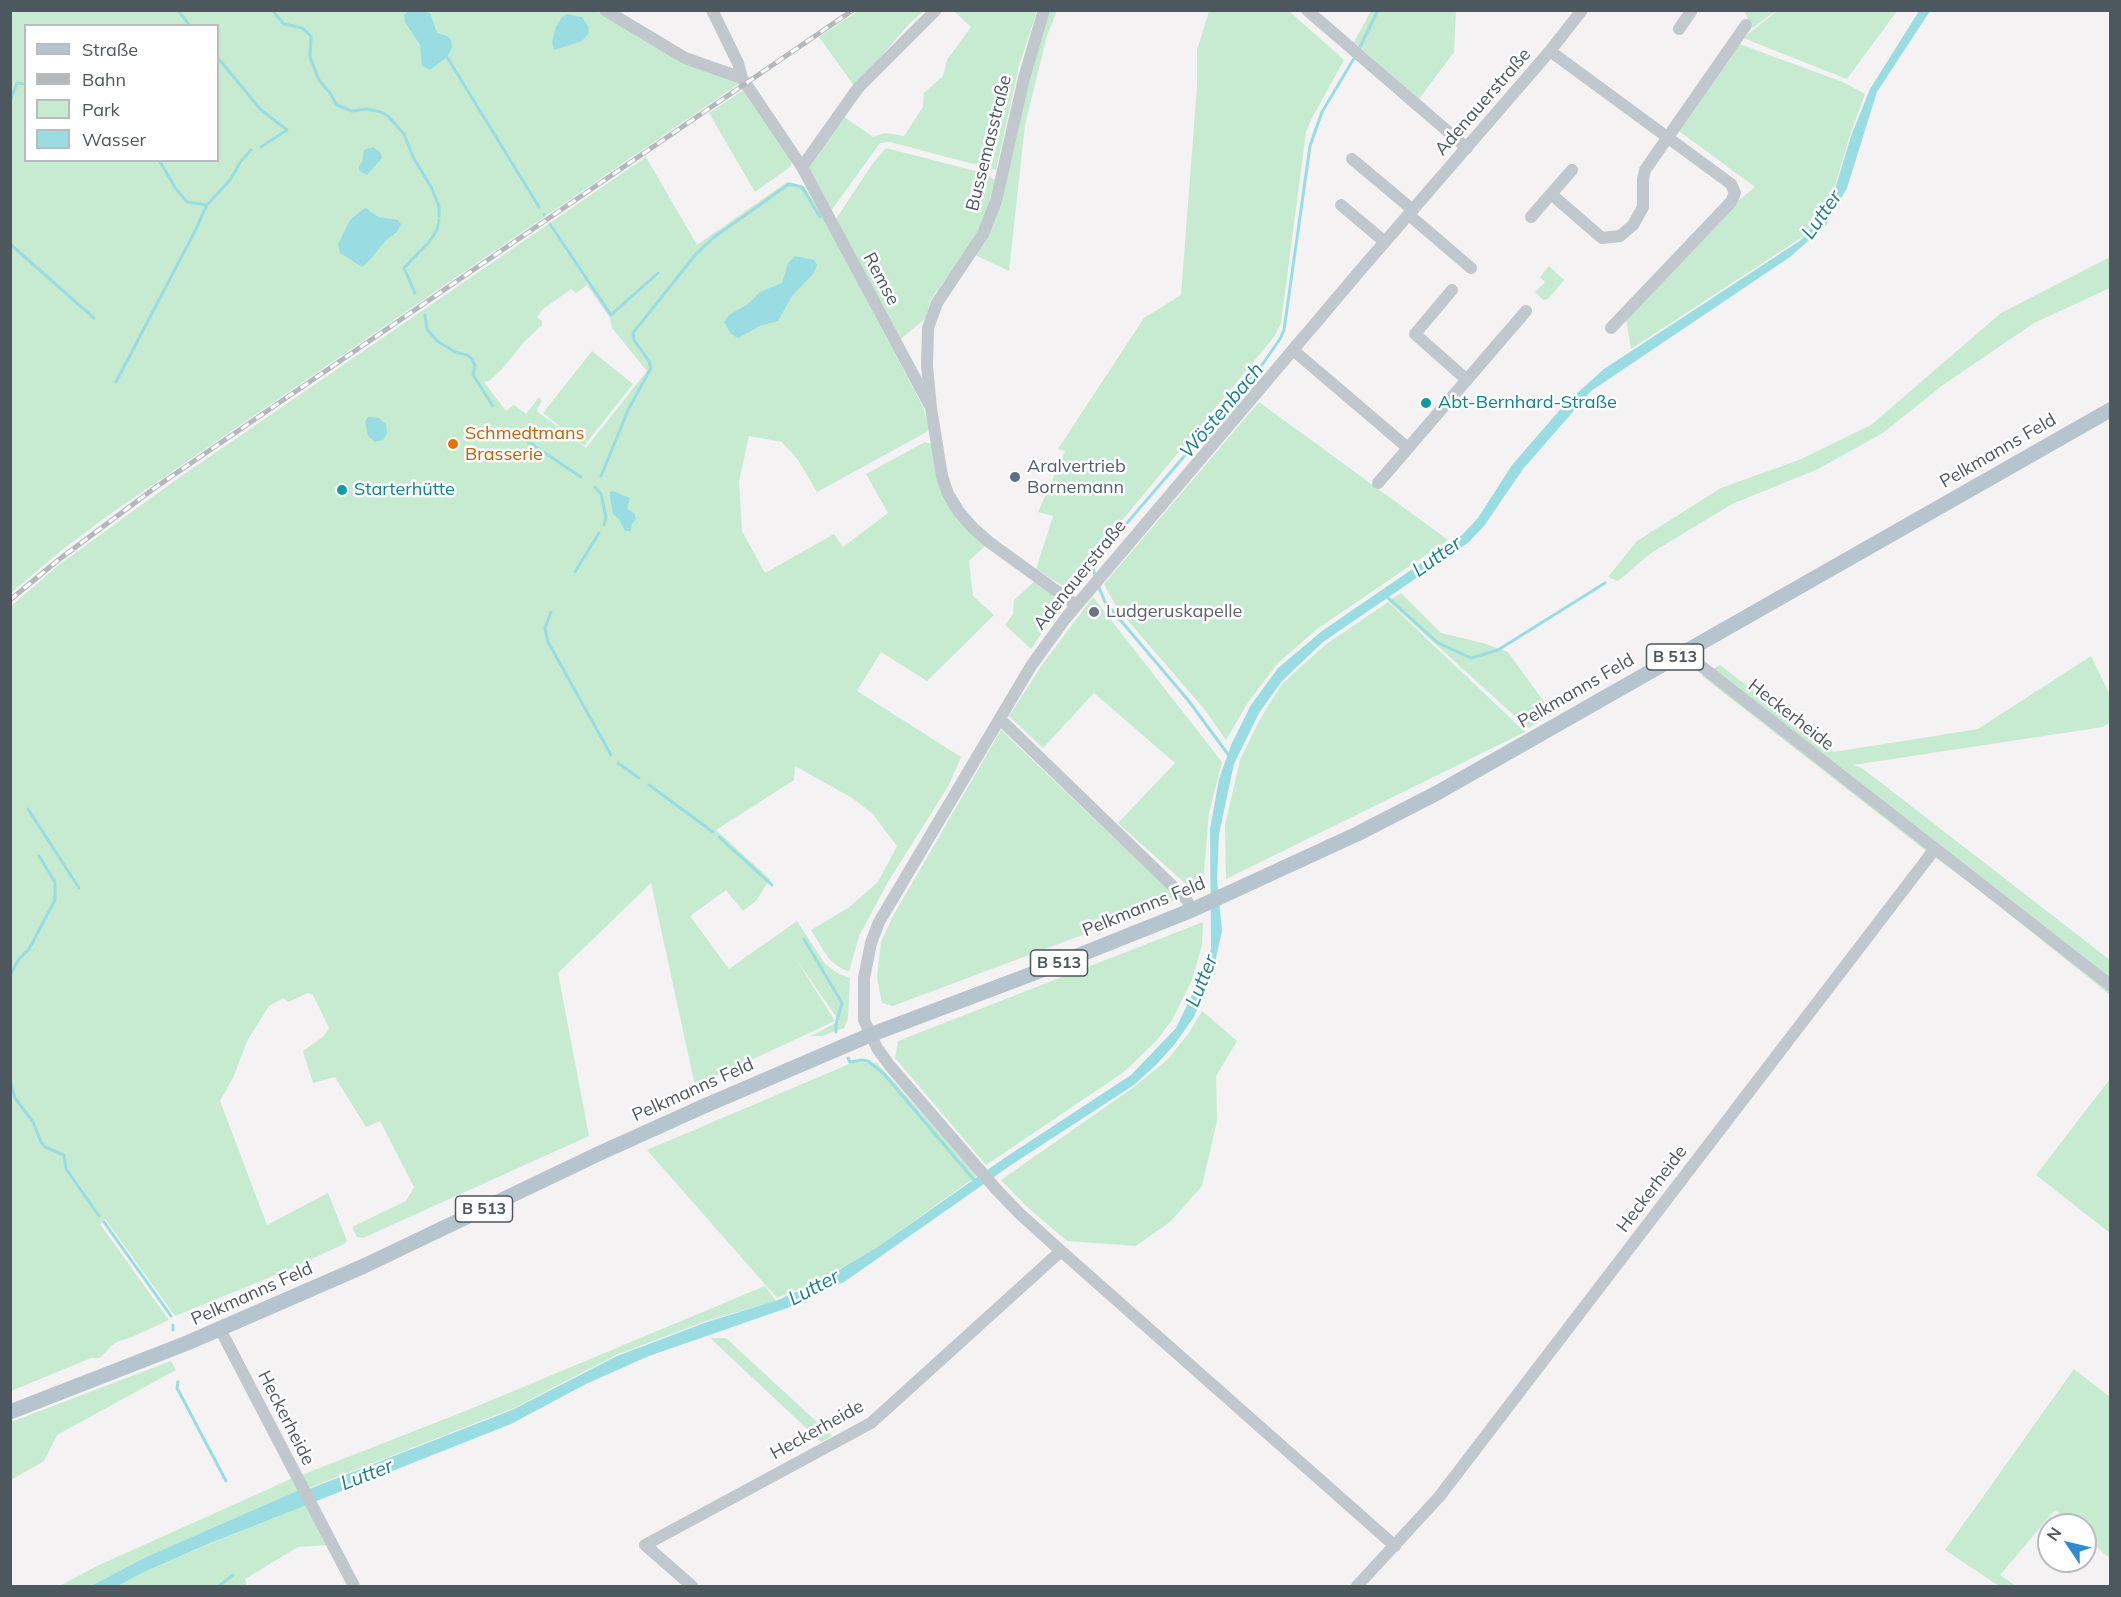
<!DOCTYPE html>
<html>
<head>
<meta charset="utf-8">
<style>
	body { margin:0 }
	#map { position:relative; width:2121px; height:1597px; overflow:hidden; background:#f4f2f3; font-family:Mulish,sans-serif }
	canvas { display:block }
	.frame { position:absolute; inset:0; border:12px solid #4c575e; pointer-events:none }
	.legend { position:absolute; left:24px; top:24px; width:195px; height:138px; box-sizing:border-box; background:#fff; border:2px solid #b7bcbf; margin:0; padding:8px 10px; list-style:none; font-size:18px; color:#4c575e }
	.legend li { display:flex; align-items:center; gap:12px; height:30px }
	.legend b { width:30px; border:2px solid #b7bcbf }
	.north { position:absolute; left:2037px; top:1513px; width:60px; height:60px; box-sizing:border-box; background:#fff; border:2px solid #b7bcbf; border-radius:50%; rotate:305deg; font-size:16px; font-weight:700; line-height:24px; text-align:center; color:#4c575e }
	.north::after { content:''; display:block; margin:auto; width:21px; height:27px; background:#308bd0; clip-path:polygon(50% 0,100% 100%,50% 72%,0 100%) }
</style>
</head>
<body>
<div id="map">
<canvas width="2121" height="1597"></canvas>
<div class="frame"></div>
<ul class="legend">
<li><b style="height:8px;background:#b5c4cd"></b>Straße</li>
<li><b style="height:8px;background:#b5b8bb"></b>Bahn</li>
<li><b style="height:16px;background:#c7ebd0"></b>Park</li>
<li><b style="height:16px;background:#99dde3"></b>Wasser</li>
</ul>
<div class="north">N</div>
</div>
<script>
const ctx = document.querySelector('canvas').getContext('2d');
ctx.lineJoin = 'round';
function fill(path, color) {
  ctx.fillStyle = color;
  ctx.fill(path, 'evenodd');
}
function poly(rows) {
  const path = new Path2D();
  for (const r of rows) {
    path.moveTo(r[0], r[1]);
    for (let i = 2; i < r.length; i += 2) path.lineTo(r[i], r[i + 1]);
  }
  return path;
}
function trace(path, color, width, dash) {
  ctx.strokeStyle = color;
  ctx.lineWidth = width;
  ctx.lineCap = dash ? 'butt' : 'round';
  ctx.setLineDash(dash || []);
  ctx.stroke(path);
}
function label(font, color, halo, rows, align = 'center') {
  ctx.font = font + ' Mulish,sans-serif';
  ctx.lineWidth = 5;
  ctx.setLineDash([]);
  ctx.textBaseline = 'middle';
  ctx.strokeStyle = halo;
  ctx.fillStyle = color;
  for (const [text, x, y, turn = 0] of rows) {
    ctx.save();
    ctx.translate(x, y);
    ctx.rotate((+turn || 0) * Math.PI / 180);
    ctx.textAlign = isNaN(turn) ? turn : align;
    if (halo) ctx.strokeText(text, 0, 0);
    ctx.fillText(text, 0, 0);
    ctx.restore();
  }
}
fill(poly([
	[10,11,596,11,695,66,740,83,110,514,62,550,11,593],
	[26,26,218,26,218,160,26,160],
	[858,11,924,11,909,24,855,87,819,37],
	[954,11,1037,11,1019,66,996,170,890,142,880,143,831,211,808,168,843,116,873,137,885,133,904,136,923,107,924,93,943,76,947,60,971,27],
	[1047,11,1057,11,1047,36,1025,125,1009,271,975,255],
	[1209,11,1289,11,1344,60,1311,120,1306,132,1281,323,1274,337,1066,588,1036,569,1053,516,1038,512,1065,451,1058,449,1144,318,1181,295,1197,86,1197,50],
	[1371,11,1456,11,1454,52,1419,99,1354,42],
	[1744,11,1775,11,1753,28],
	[1777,11,1897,11,1847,79,1743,38],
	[1739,44,1843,82,1865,94,1850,135,1832,195,1822,213,1801,238,1631,349,1626,319,1734,204,1755,187,1679,131],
	[745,89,793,160,790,167,755,192,709,113],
	[886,148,987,174,995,180,989,202,979,232,930,301,927,317,900,340,836,219,873,163],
	[646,157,697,245,787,182,805,187,825,221,923,407,929,428,925,433,817,492,798,460,782,442,749,436,739,481,742,531,765,573,834,534,843,547,888,513,866,474,925,442,931,444,936,475,986,545,969,561,973,596,994,615,927,681,881,652,857,691,961,757,949,785,888,882,859,936,849,972,839,967,829,959,811,930,848,908,878,882,897,846,872,813,852,798,795,766,794,780,716,830,770,879,756,901,743,911,726,890,690,916,729,969,797,921,825,964,839,974,850,978,848,1019,844,1028,822,1036,811,1036,839,1021,796,959,835,1021,695,1086,651,883,558,973,589,1136,363,1238,357,1237,352,1227,406,1201,414,1187,380,1121,366,1127,335,1077,313,1083,303,1051,324,1036,329,1028,313,995,308,993,288,1002,284,998,269,1006,247,1041,234,1076,220,1101,267,1225,328,1193,347,1241,344,1244,290,1269,175,1316,105,1219,100,1224,169,1320,132,1337,117,1342,111,1346,100,1358,91,1358,11,1391,10,607,60,564,177,479],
	[587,285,610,318,612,328,647,371,586,448,538,412,537,409,542,401,539,397,526,414,514,405,506,411,484,382,489,381,502,369,524,342,542,325,542,321,537,317,542,310,571,289,576,293],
	[2110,257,2110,288,2034,323,1943,385,1883,433,1818,469,1732,504,1651,553,1618,581,1608,577,1637,541,1721,488,1799,460,1871,425,2001,313],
	[1549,266,1564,280,1548,299,1543,300,1535,292,1545,282,1540,277],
	[592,351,633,384,584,446,543,413],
	[1259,402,1448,540,1317,629,1277,664,1247,704,1226,740,1205,710,1117,608,1104,584],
	[1036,580,1055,594,1062,603,1031,649,1005,625,1013,614,1014,600],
	[1401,593,1441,633,1483,643,1508,652,1553,714,1528,728,1388,601],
	[1093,597,1222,762,1209,813,1203,885,1188,886,1118,823,1175,763,1094,693,1043,748,1009,716,1042,665],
	[1388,602,1525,732,1226,879,1225,825,1240,760,1260,719,1282,684,1325,645],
	[2091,656,2110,695,2110,722,2103,727,1853,765,1862,768,2110,960,2110,995,1977,888,1925,850,1702,676,1720,665,1834,752,1978,729],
	[1001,730,1178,899,893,1006,882,1003,877,978,881,942,893,916],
	[1203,922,1202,945,1192,980,1172,1020,1157,1040,1124,1072,986,1165,895,1058,898,1041],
	[1202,1011,1237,1041,1216,1076,1217,1121,1202,1186,1171,1221,1136,1246,1067,1241,1026,1206,1001,1180,1134,1087,1168,1059,1188,1034],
	[854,1062,877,1063,978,1175,876,1248,819,1281,777,1298,647,1150],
	[2110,1079,2110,1233,2036,1175],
	[765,1286,776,1301,706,1321,616,1355,514,1408,309,1488,299,1476,468,1410],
	[710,1338,726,1338,832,1436,821,1442],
	[171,1361,176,1370,57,1435,44,1461,11,1480,11,1422],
	[2074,1369,2110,1397,2110,1555,2108,1557,2085,1536,2085,1525,2073,1525,2055,1510,2000,1575,2016,1586,1999,1586,1945,1550],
	[293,1478,299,1490,146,1557,91,1586,59,1586,97,1566],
	[306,1503,327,1545,298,1547,245,1579,247,1586,118,1586,144,1572]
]), '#c7ebd0');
fill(poly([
	[408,11,424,11,430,13,437,33,447,36,451,40,452,48,447,57,430,70,422,66,420,45,405,22,404,15],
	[1919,11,1930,11,1877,92,1847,188,1826,225,1790,257,1591,391,1523,469,1484,526,1469,542,1323,642,1282,681,1259,713,1234,764,1219,834,1217,880,1222,931,1212,976,1194,1017,1174,1045,1156,1065,1134,1085,1011,1165,844,1282,790,1307,649,1356,586,1384,511,1424,213,1542,144,1572,118,1586,91,1586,146,1557,299,1490,309,1489,512,1410,617,1356,707,1322,778,1300,820,1281,876,1248,1006,1157,1131,1075,1176,1028,1206,966,1211,948,1210,829,1219,779,1232,743,1251,705,1278,668,1322,631,1462,535,1478,518,1512,465,1565,404,1604,369,1801,240,1822,214,1833,196,1851,136,1870,89],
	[567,14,582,17,588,26,589,33,582,41,554,50,552,42,556,27,562,17],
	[373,147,380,152,382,158,367,175,359,171,359,167,362,162,364,150],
	[366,208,378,217,398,220,401,224,397,232,386,240,369,261,362,267,340,253,338,244,350,220,362,210],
	[795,256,814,260,817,265,813,274,792,296,778,321,760,326,738,338,731,334,724,322,729,315,748,304,760,292,782,283,788,263],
	[368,417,379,418,386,424,387,434,383,440,375,442,368,436,365,422],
	[613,491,630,498,627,509,634,513,636,519,632,524,631,531,625,531,619,519,613,514,610,497,610,492]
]), '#99dde3');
trace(poly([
	[178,10,190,26],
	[272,10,284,24,302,28,311,36,310,57,319,80,330,93,337,105,352,111,367,109,381,112,388,116,404,134,413,157,431,187,439,206,439,216],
	[1359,49,1378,10],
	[447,57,539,207],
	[218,58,261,110,287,130,261,147],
	[10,102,17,83,26,84],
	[159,160,176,189,187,202,207,205],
	[544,214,544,215],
	[550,224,611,315,658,273],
	[10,244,94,318],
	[415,293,404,268,429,242,437,230,439,220],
	[425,315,427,329,437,341,455,352,467,355,472,359,475,366,473,375,493,406],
	[116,382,193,235,207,205,230,180,241,161,251,150],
	[521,437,581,477],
	[601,476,629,408,651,368,649,361,634,340,633,333,696,254,713,238,789,184,802,187,820,217],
	[595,487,601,494,606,517,604,525],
	[575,572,599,533],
	[1095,576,1093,567,1097,558,1259,369,1280,339,1284,330,1310,146,1322,112,1356,55],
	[1098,585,1105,602,1188,700,1230,757],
	[1385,595,1438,643,1471,658,1498,650,1605,583],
	[551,612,545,628,548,642,611,755],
	[618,763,639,778],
	[649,785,713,832],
	[28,809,79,888],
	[719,837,772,885],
	[804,939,842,1003,836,1024,836,1032],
	[10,975,19,959,29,949,55,900,55,882,39,856],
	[848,1058,850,1062,862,1060,868,1061,884,1074,975,1181],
	[10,1080,15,1098,33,1122,41,1142,45,1147,64,1155,66,1169,99,1216],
	[104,1222,171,1316],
	[173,1325,173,1330],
	[178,1382,177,1388,226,1481],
	[219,1586,233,1575]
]), '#99dde3', 3);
trace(poly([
	[605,10,685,58,742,78],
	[712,10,738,63,742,78,802,167,929,404],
	[1044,10,1024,78,996,201,983,234,937,303,928,328,927,366,931,408,942,476,948,494,959,512,973,528,989,542,1076,605],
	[1307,10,1467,148],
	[1679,29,1692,10],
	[1550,51,1731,184,1735,193,1731,202,1611,328],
	[1352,159,1413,210],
	[802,167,858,88,936,10],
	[1551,194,1572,170],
	[1341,205,1385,242],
	[1409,215,1471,268],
	[1531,217,1551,194,1602,238,1620,236,1633,225,1643,207,1643,179,1645,170,1746,25],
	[1452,290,1415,334,1467,380],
	[1293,350,1408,448],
	[1378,483,1526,311],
	[1683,652,2110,985],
	[1000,719,1186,899,1192,910],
	[220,1329,354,1586],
	[1395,1546,1061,1251,1019,1213,996,1189,890,1066,877,1048,864,1020,864,978,871,943,879,922,1031,666,1065,619,1358,273,1550,51,1582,10],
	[692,1586,645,1545,871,1423,1061,1251],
	[1357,1586,1439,1497,1934,850]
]), '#c0c8cd', 12);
trace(poly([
	[10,1412,187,1343,364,1266,598,1154,702,1107,870,1035,1037,972,1192,910,1357,834,1437,793,2110,410]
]), '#b5c4cd', 15);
const rail = poly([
	[10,600,57,561,156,487,853,10]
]);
trace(rail, '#b5b8bb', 5);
trace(rail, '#fff', 3, [9]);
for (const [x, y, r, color] of [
	[1426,403,6,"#0f9aa8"],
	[453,444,6,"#e8710a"],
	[1015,477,6,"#5c6f8a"],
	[342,490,6,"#0f9aa8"],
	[1094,612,6,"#6b7280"]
]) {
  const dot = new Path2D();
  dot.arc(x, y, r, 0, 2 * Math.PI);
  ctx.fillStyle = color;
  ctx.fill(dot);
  trace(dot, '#fff', 2);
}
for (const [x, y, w] of [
	[1675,657,57],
	[1059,963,57],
	[484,1209,57]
]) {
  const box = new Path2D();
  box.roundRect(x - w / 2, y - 13, w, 26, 4.5);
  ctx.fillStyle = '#fff';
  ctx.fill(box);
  trace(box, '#4c575e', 1.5);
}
label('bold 16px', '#4c575e', null, [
	["B 513",1675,657],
	["B 513",1059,963],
	["B 513",484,1209]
]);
label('18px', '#4c575e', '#fff', [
	["Adenauerstraße",1483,102,-49],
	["Bussemasstraße",989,143,-76],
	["Remse",881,279,62],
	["Pelkmanns Feld",1998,451,-30],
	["Adenauerstraße",1080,575,-51],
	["Pelkmanns Feld",1576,691,-30],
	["Heckerheide",1791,715,38],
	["Pelkmanns Feld",1144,907,-22],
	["Pelkmanns Feld",693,1090,-24],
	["Heckerheide",1652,1189,-53],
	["Pelkmanns Feld",252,1294,-24],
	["Heckerheide",286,1418,63],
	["Heckerheide",817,1430,-29]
]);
label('18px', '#0d838f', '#fff', [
	["Abt-Bernhard-Straße",1438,403],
	["Starterhütte",354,490]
], 'left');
label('18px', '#c56008', '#fff', [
	["Schmedtmans",465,434],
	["Brasserie",465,455]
], 'left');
label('18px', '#4e5e75', '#fff', [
	["Aralvertrieb",1027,467],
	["Bornemann",1027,488]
], 'left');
label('18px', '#5b616d', '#fff', [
	["Ludgeruskapelle",1106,612]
], 'left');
label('italic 20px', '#1c808a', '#fff', [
	["Lutter",1822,215,-55],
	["Wöstenbach",1222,411,-50],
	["Lutter",1437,557,-35],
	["Lutter",1202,981,-68],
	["Lutter",814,1288,-28],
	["Lutter",367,1475,-21]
]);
</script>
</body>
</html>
